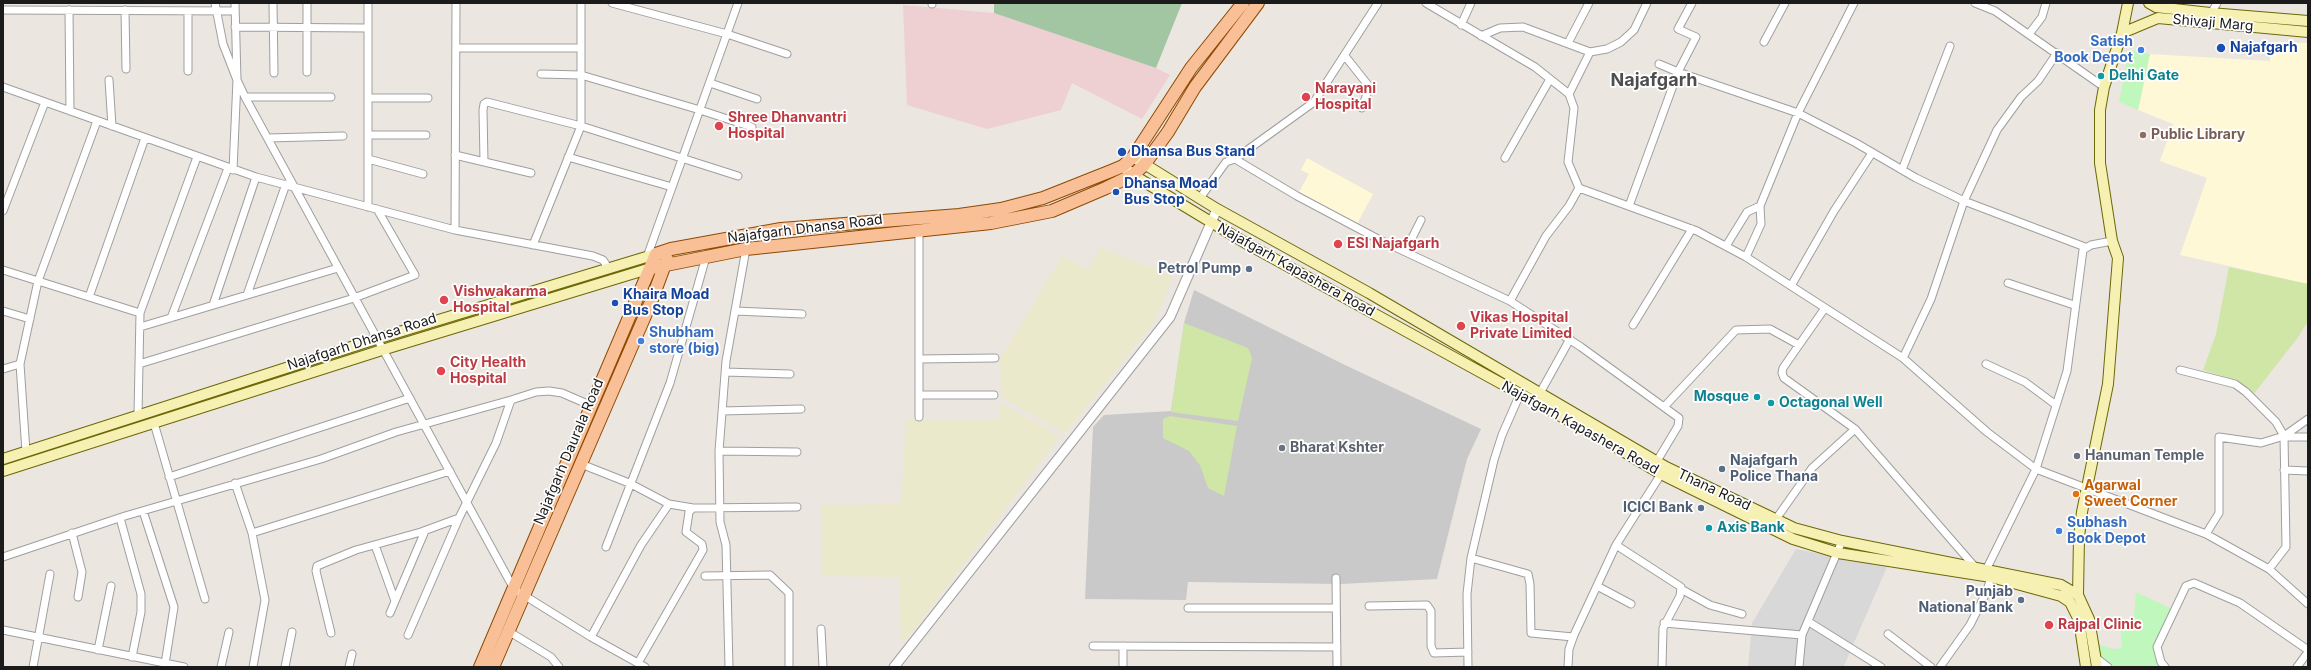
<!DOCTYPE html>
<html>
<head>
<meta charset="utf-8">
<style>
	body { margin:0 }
	#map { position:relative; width:2311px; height:670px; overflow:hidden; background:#ece6e0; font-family:Inter,sans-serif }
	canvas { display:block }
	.frame { position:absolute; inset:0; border:4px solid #1b1b1b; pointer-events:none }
</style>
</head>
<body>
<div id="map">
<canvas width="2311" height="670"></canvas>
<div class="frame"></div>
</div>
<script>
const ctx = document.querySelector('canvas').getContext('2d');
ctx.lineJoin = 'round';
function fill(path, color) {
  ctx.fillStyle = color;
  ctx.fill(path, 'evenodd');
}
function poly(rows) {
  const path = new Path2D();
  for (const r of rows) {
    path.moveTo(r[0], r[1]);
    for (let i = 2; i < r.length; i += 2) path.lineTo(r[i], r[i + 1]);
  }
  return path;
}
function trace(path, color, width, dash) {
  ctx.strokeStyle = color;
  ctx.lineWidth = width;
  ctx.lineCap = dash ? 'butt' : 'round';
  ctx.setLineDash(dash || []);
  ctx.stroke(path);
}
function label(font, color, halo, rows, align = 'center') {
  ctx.font = font + ' Inter,sans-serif';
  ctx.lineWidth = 3.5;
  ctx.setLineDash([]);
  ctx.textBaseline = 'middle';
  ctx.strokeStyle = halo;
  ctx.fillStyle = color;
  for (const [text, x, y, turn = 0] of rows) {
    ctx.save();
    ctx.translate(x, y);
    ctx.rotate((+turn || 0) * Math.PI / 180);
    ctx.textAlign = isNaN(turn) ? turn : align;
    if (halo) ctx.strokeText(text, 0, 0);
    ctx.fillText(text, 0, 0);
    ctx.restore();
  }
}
fill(poly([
	[1796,549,1887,567,1844,666,1852,667,1748,667,1752,623]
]), '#d9d8d8');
fill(poly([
	[903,5,994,13,1156,68,1170,75,1142,119,1072,83,1061,110,987,129,907,105]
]), '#eecfd2');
fill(poly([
	[2271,42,2308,43,2308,284,2180,255,2207,178,2160,161,2173,124,2138,110,2150,54,2270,61],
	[1307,158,1373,194,1357,224,1299,192,1309,174,1301,170]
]), '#fef8d7');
fill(poly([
	[1194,290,1345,365,1481,429,1467,459,1437,579,1341,584,1188,582,1186,600,1085,599,1093,427,1104,415,1171,411,1184,323]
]), '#c9c9c9');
fill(poly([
	[1100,248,1173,276,1154,322,1065,433,1001,397,1000,359,1062,256,1089,270],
	[1000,403,1060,436,904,643,901,640,899,577,822,576,821,505,901,504,906,419,999,420]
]), '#ebe9cb');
fill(poly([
	[2229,267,2308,284,2308,321,2299,336,2253,395,2234,380,2203,370,2216,334],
	[1184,323,1248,348,1252,358,1238,421,1171,412],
	[1170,416,1237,426,1224,496,1208,488,1200,465,1189,451,1163,438,1163,419]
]), '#d0e6a6');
fill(poly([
	[994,3,1182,3,1156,68,994,13]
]), '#a2c5a2');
fill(poly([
	[2129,50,2150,54,2138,110,2119,102],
	[2136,592,2174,610,2156,647,2160,662,2154,667,2111,667,2098,659,2096,643,2112,649,2122,648,2120,627,2131,622,2134,616]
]), '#c0f7bc');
const minor = poly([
	[215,3,223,44,237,80,233,170],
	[235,3,237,80,245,97,514,589,591,637,645,667],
	[273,3,274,73],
	[368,3,368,207],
	[612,3,727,34,787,54],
	[932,3,932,4],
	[1426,3,1535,67,1569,94,1574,108,1568,162,1579,188,1697,231,1746,257,1903,358,1987,432,2036,469,2206,534,2269,569,2308,604],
	[1692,3,1678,29,1696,37,1678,72,1798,113,1856,143,1916,178,1964,201,2085,247],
	[1975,3,1995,11,2104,87],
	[3,10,235,11],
	[69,10,70,111],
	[125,10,126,69],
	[2209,17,2217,3],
	[1461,25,1471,3],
	[235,27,367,28],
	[2029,34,2042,17,2046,3],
	[1481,36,1500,28,1523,27,1590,52,1607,49,1621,42,1634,30,1647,3],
	[1764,42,1785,3],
	[1568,43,1589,3],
	[456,48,581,48],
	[1345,56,1368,85,1368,91,1362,108],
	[188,71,188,11],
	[307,72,307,3],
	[541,74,581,75,700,110,752,127],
	[109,80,112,126],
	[710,83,757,99],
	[3,87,256,177,455,230,593,256,603,260,609,269],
	[1569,94,1590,52],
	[245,97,331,97],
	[368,98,428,98],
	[368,135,426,135],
	[268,138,343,136],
	[455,155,531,173],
	[568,157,672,187],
	[1505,158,1550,79],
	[368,159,423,174],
	[1235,159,1297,196,1380,240,1510,301,1581,347,1679,418,1678,426,1657,461],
	[484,162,483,110,484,104,487,102,581,126,738,176],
	[1902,170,1950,46],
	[1200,198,1226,162,1235,159,1314,102,1378,3],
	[1629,206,1678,72,1659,64],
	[1760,206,1798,113,1854,3],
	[3,211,45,102],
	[455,230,456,3],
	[533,245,581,126,581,3],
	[1726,246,1747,212,1760,206,1761,224,1746,257],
	[1406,250,1421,220],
	[647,257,738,3],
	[3,270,140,313,197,157],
	[2008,283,2074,305],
	[1791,286,1834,211,1872,153],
	[247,295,286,184],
	[89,297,145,138],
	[1510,301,1546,236,1569,206,1579,188],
	[213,305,256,177],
	[3,311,30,319],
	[736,311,802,314],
	[171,318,228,168],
	[1633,325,1692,229],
	[140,327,338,268],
	[1799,345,1783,368,1782,373,1784,378,1855,429,1975,567],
	[1903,358,1931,299,1964,201,1997,130,2021,97,2038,81,2057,53],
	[919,359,995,358],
	[139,364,354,298,415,275,377,209],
	[1986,364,2025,382,2056,405],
	[3,369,20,364],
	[2180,370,2235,384,2246,392,2276,422,2284,436,2286,547,2269,569],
	[725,372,790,374],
	[1540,393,1570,339],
	[919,395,994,395],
	[1664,407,1736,330,1770,329,1799,345,1825,308],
	[722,411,801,409],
	[138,415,140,313],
	[919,417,919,231],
	[154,423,205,599],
	[2284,437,2308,437],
	[719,451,797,452],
	[26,452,20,364,38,281,97,121],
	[581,464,629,483,669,504,693,508],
	[2284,470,2308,471],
	[169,477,410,398],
	[235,483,252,533,265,600,253,667],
	[143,511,174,607,165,664],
	[120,518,141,594,141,612,132,657],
	[1776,519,1812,468,1855,429],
	[72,533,82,572,78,597],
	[252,533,450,471],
	[2206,534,2219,513,2219,437,2261,443,2284,436,2308,419],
	[375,545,395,601],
	[1616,545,1681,587,1680,596,1663,628,1662,667],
	[606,547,670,383,706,257],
	[3,557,125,516,321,459,396,432,511,400],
	[1471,558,1528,574,1530,584,1531,633,1573,637],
	[1986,570,2036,469,2067,371,2083,250,2091,245,2112,241],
	[705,576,770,575,789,593,789,667],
	[1336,578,1337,667],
	[1597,586,1631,604],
	[1681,589,1710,605,1742,614],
	[1369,606,1427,605,1431,611,1431,646,1434,653,1468,652],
	[1188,608,1336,608],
	[390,613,425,531],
	[1809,622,1881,667],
	[1664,623,1802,635],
	[821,629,823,667],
	[3,630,184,667],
	[508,631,551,657,559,667],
	[331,633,316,571,317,566,356,550,421,532,459,518,496,443,511,400,536,392,549,391,562,393,592,406],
	[1888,634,1931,667],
	[408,635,459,518],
	[591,637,641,545,669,504],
	[1093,646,1337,647],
	[1123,646,1123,667],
	[98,650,111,586],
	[2095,657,2108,667],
	[638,663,703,550,702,544,686,532,689,512,693,508,797,507],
	[33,667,50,574],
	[221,667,229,632],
	[285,667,292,632],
	[349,667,352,654],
	[729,667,726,545,720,522,719,451,726,361,746,249],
	[1468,667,1467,594,1471,558,1494,460,1502,435,1520,394],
	[1568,667,1569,649,1574,635,1616,545,1663,471],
	[1799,667,1802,635,1842,541],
	[1940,667,1970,625,1987,591,1992,573],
	[2165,667,2161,662,2157,647,2186,586,2194,583,2240,603,2308,650],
	[2297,667,2308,652]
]);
const tertiary = poly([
	[894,667,1170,317,1217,209]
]);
const secondary = poly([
	[2149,3,2156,7,2210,13,2308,21],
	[2122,33,2158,18,2308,32],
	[1133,157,1217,209,1369,293,1666,467,1794,528,1842,541,2061,585,2078,595],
	[1123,166,1133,175,1249,245,1606,441,1661,474,1793,539,1838,553,1991,577,2061,596,2070,602,2079,620,2086,667],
	[3,459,376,339,656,254],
	[3,471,382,350,651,268],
	[2097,667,2089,619,2078,595,2079,537,2082,512,2108,384,2118,258,2112,241,2100,163,2100,110,2104,87,2122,33,2128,3]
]);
const primary = poly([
	[651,268,746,249,991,223,1052,211,1106,188,1133,175,1144,165,1168,132,1195,87,1258,3],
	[480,667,656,254,671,249,781,229,959,215,1001,209,1043,198,1111,171,1123,166,1133,157,1191,68,1243,3],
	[493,667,651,302,667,259]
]);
trace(minor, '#9f9f9f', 9);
trace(tertiary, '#9f9f9f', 11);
trace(secondary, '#6c6807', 12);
trace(primary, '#8e4a03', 14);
trace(minor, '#fff', 7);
trace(tertiary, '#fff', 9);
trace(secondary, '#f7f0b3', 10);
trace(primary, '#f9c098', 12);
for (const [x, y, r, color] of [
	[2221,48,5,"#1a4fb4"],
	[2141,50,4,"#3f7fe0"],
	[2101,76,4,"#0f9aa8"],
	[1306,97,5,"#e0444e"],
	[719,126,5,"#e0444e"],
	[2143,135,4,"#8d6e63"],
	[1122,152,5,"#1a4fb4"],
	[1116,192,4,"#1a4fb4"],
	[1338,244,5,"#e0444e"],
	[1249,269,4,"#5c6f8a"],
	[444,300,5,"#e0444e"],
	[615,303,4,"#1a4fb4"],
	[1461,326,5,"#e0444e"],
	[641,341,4,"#3f7fe0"],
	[441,371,5,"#e0444e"],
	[1757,397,4,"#0f9aa8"],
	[1771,403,4,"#0f9aa8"],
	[1282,448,4,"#6b7280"],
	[2077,456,4,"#6b7280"],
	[1722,469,4,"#5c6f8a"],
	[2076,494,4,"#e8710a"],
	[1701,508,4,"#5c6f8a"],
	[1709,528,4,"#0f9aa8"],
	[2059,531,4,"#3f7fe0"],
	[2021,600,4,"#5c6f8a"],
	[2049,625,5,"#e0444e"]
]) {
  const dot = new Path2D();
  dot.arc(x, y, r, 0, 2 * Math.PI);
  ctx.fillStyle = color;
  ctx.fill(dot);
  trace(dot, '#fff', 1.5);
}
label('14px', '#1b1b1b', '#fff', [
	["Shivaji Marg",2213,23,5],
	["Najafgarh Dhansa Road",805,229,-7],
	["Najafgarh Kapashera Road",1296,270,29],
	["Najafgarh Dhansa Road",362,342,-18],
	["Najafgarh Kapashera Road",1580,428,29],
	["Najafgarh Daurala Road",569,452,-67],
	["Thana Road",1714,490,25]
]);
label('bold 14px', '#366cbe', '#fff', [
	["Satish",2133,42,"right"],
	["Book Depot",2133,58,"right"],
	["Shubham",649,333],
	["store (big)",649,349],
	["Subhash",2067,523],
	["Book Depot",2067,539]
], 'left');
label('bold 14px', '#164399', '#fff', [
	["Najafgarh",2230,48],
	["Dhansa Bus Stand",1131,152],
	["Dhansa Moad",1124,184],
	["Bus Stop",1124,200],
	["Khaira Moad",623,295],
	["Bus Stop",623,311]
], 'left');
label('bold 14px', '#0d838f', '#fff', [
	["Delhi Gate",2109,76],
	["Mosque",1749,397,"right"],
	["Octagonal Well",1779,403],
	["Axis Bank",1717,528]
], 'left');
label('bold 14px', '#be3a42', '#fff', [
	["Narayani",1315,89],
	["Hospital",1315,105],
	["Shree Dhanvantri",728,118],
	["Hospital",728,134],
	["ESI Najafgarh",1347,244],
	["Vishwakarma",453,292],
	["Hospital",453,308],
	["Vikas Hospital",1470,318],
	["Private Limited",1470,334],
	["City Health",450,363],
	["Hospital",450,379],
	["Rajpal Clinic",2058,625]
], 'left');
label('bold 14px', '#785e54', '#fff', [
	["Public Library",2151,135]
], 'left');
label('bold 14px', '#4e5e75', '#fff', [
	["Petrol Pump",1241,269],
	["Najafgarh",1730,461,"left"],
	["Police Thana",1730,477,"left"],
	["ICICI Bank",1693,508],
	["Punjab",2013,592],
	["National Bank",2013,608]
], 'right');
label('bold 14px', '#5b616d', '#fff', [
	["Bharat Kshter",1290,448],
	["Hanuman Temple",2085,456]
], 'left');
label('bold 14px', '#c56008', '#fff', [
	["Agarwal",2084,486],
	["Sweet Corner",2084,502]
], 'left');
label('bold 18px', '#4e4e4e', '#fff', [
	["Najafgarh",1654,81]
]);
</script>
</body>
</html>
